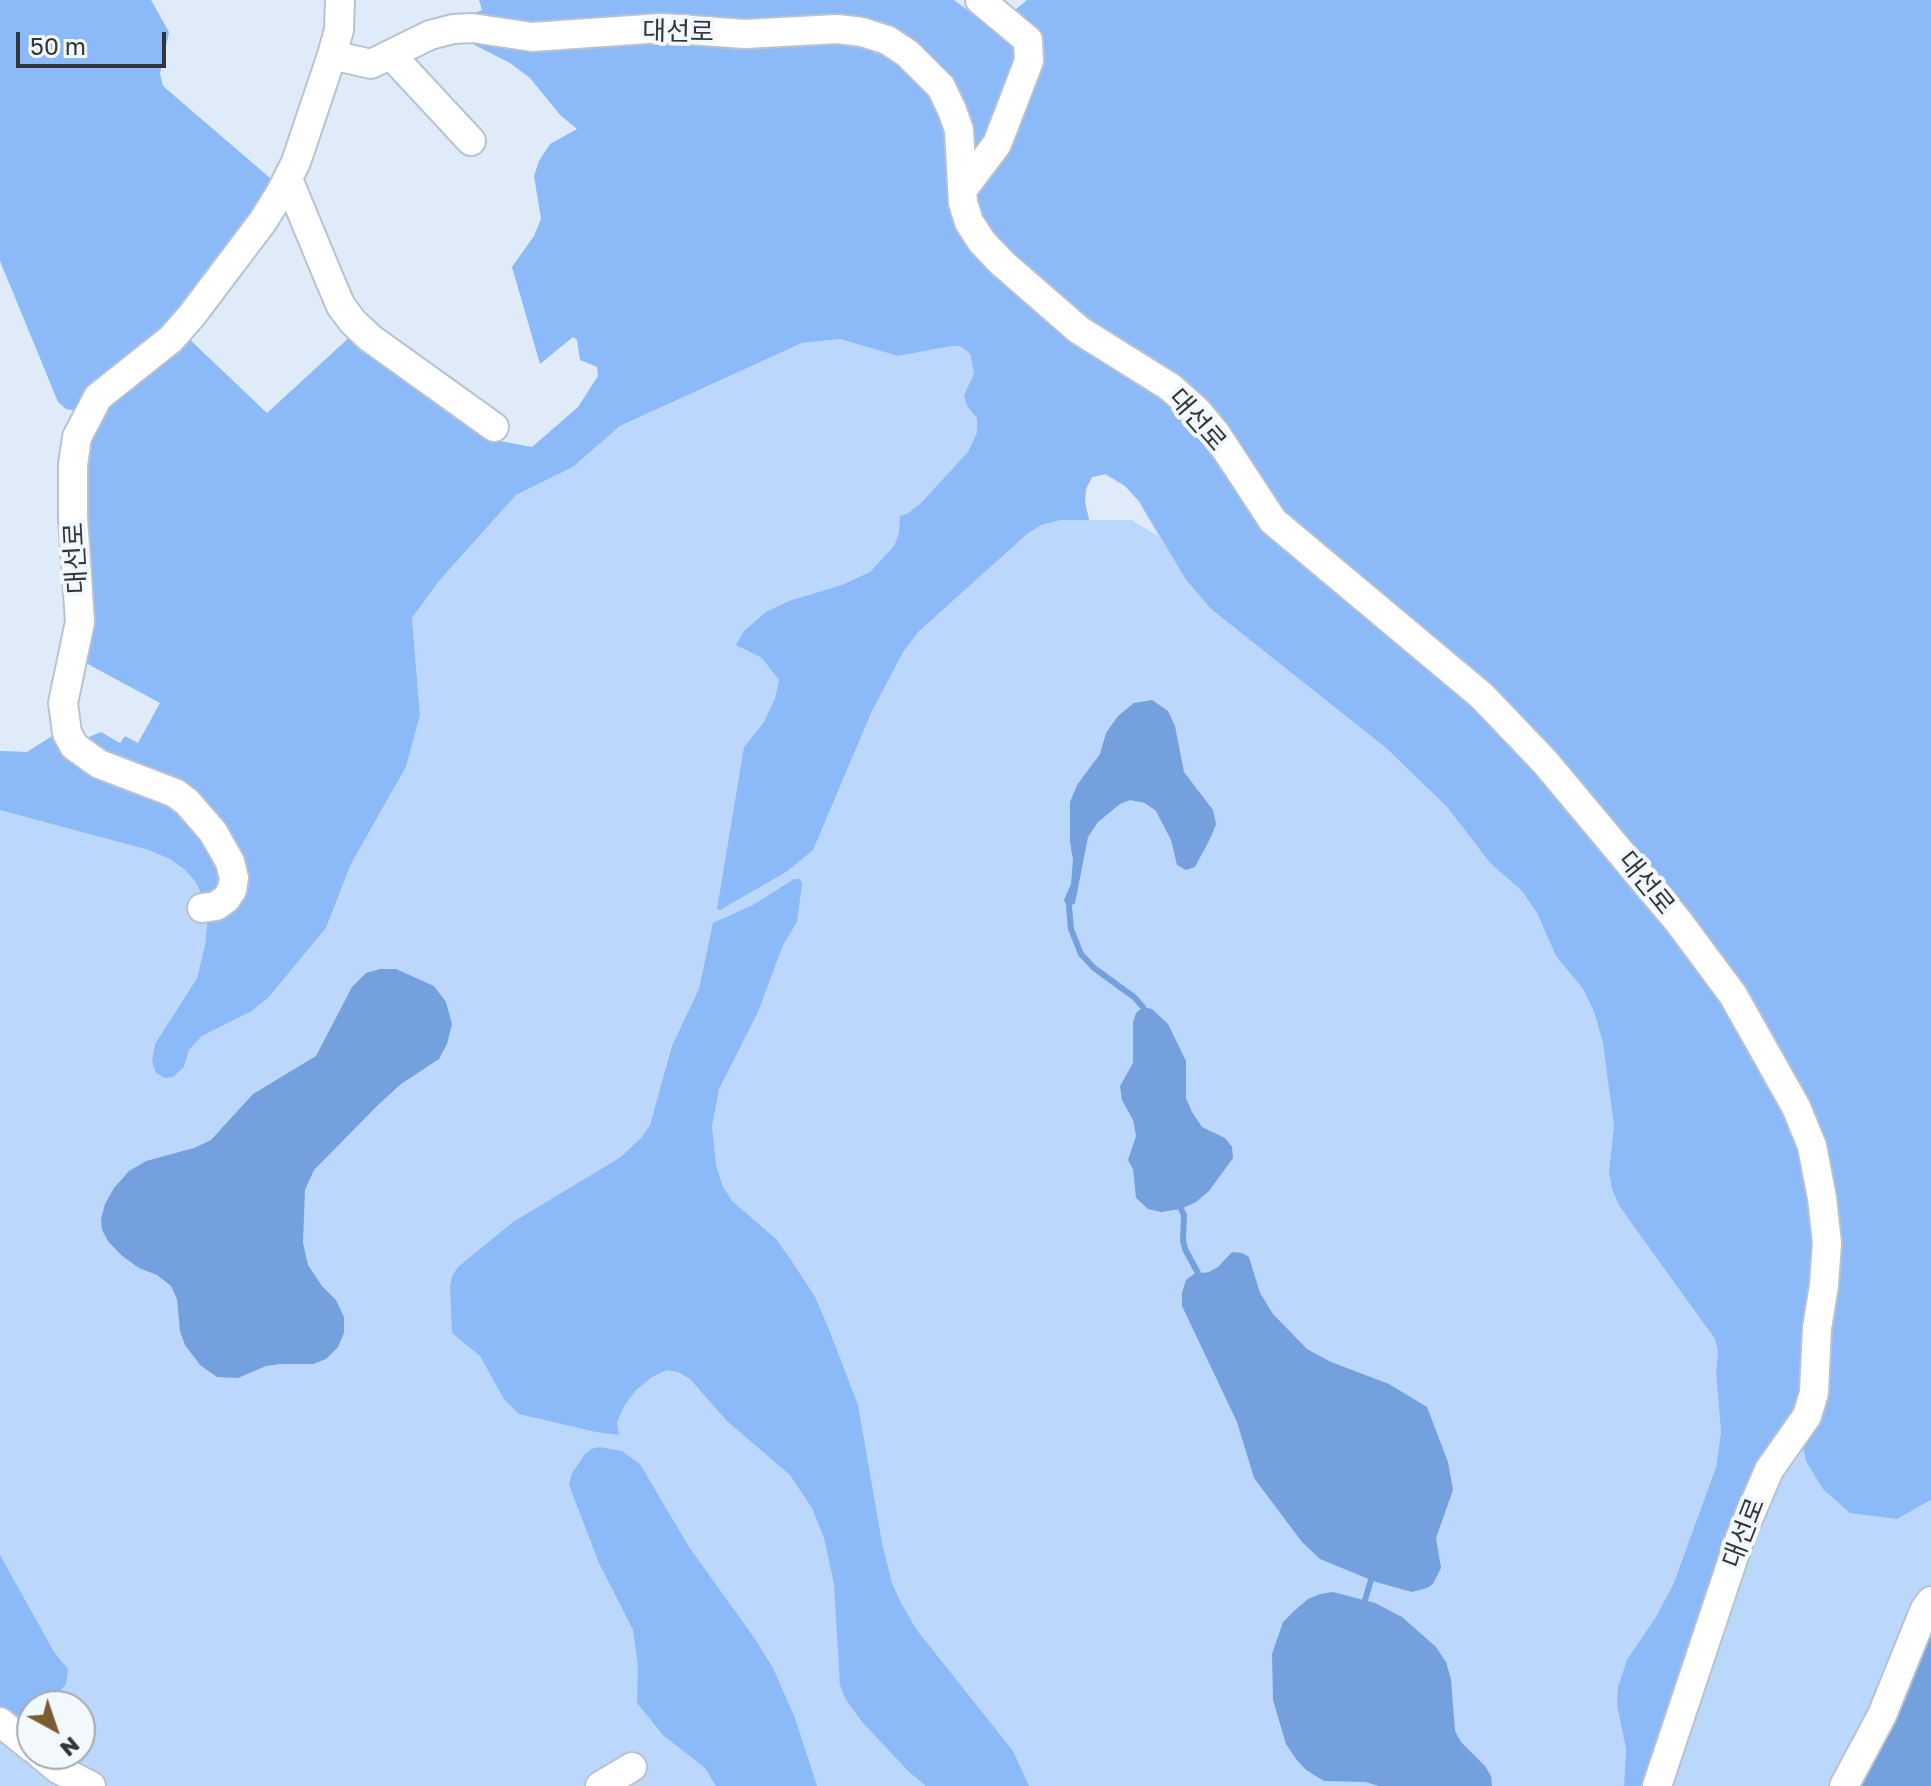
<!DOCTYPE html>
<html>
<head>
<meta charset="utf-8">
<style>
	body { margin:0 }
	#map { position:relative; width:1931px; height:1786px; overflow:hidden; background:#e0ebf9; font-family:"Golos Text",sans-serif }
	canvas { display:block }
	.north { position:absolute; left:16px; top:1690px; width:80px; height:80px; box-sizing:border-box; background:#f3f8fd; border:2px solid #a6aaaf; border-radius:50%; rotate:140deg; font-size:22px; font-weight:700; line-height:32px; text-align:center; color:#32363b }
	.north::after { content:''; display:block; margin:auto; width:28px; height:36px; background:#7b5d31; clip-path:polygon(50% 0,100% 100%,50% 72%,0 100%) }
	.scale { position:absolute; left:16px; top:32px; width:150px; height:36px; box-sizing:border-box; border:4px solid #32363b; border-top:0; padding-left:10px; font-size:24px; line-height:28px; white-space:nowrap; color:#32363b; -webkit-text-stroke:6px #f3f8fd; paint-order:stroke }
</style>
</head>
<body>
<div id="map">
<canvas width="1931" height="1786"></canvas>
<div class="north">N</div>
<div class="scale">50 m</div>
</div>
<script>
const ctx = document.querySelector('canvas').getContext('2d');
ctx.lineJoin = 'round';
function fill(path, color) {
  ctx.fillStyle = color;
  ctx.fill(path, 'evenodd');
}
function poly(rows) {
  const path = new Path2D();
  for (const r of rows) {
    path.moveTo(r[0], r[1]);
    for (let i = 2; i < r.length; i += 2) path.lineTo(r[i], r[i + 1]);
  }
  return path;
}
function trace(path, color, width, dash) {
  ctx.strokeStyle = color;
  ctx.lineWidth = width;
  ctx.lineCap = dash ? 'butt' : 'round';
  ctx.setLineDash(dash || []);
  ctx.stroke(path);
}
function label(font, color, halo, rows, align = 'center') {
  ctx.font = font + ' "Golos Text","Noto Sans KR",sans-serif';
  ctx.lineWidth = 8;
  ctx.setLineDash([]);
  ctx.textBaseline = 'middle';
  ctx.strokeStyle = halo;
  ctx.fillStyle = color;
  for (const [text, x, y, turn = 0] of rows) {
    ctx.save();
    ctx.translate(x, y);
    ctx.rotate((+turn || 0) * Math.PI / 180);
    ctx.textAlign = isNaN(turn) ? turn : align;
    if (halo) ctx.strokeText(text, 0, 0);
    ctx.fillText(text, 0, 0);
    ctx.restore();
  }
}
fill(poly([
	[840,339,898,356,952,346,960,346,970,354,974,374,1088,466,1125,486,1139,501,1186,580,1211,609,1386,748,1447,807,1490,863,1522,891,1537,913,1556,956,1583,989,1594,1012,1603,1043,1610,1085,1614,1126,1609,1171,1675,1282,1715,1339,1718,1352,1716,1372,1721,1432,1716,1467,1673,1585,1617,1705,1626,1749,1624,1786,0,1786,0,751,27,752,60,731,172,798,208,902,205,945,197,978,155,1044,152,1061,184,1067,189,1050,203,1035,252,1011,269,997,326,928,351,864,406,767,420,715,412,618,439,581,516,495,573,467,620,426,802,343],
	[1106,474,1124,485,1138,501,1159,537,1132,520,1089,520,1085,502,1086,489,1092,477],
	[32,1706,80,1706,80,1754,32,1754],
	[1801,1436,1897,1519,1931,1500,1931,1608,1847,1786,1663,1786,1751,1531]
]), '#bcd7fc');
fill(poly([
	[0,0,151,0,169,32,160,74,163,86,277,184,184,315,77,411,66,409,58,402,0,261],
	[479,0,954,0,1008,40,1017,55,976,162,904,37,441,26,482,10],
	[1027,0,1931,0,1931,1500,1897,1519,1850,1513,1823,1489,1806,1461,1801,1436,1822,1331,1801,1101,1569,785,1298,539,1253,476,1030,284,971,207,1026,90,1009,15],
	[455,35,835,35,888,49,947,109,960,208,1180,404,1267,520,1453,675,1683,936,1783,1095,1819,1209,1812,1364,1652,1786,1624,1786,1626,1749,1617,1705,1618,1687,1627,1660,1656,1617,1673,1585,1716,1467,1721,1432,1716,1372,1718,1352,1715,1339,1620,1207,1612,1189,1609,1171,1614,1126,1603,1043,1594,1012,1583,989,1556,956,1537,913,1522,891,1490,863,1447,807,1386,748,1211,609,1186,580,1139,501,1125,486,1106,474,1092,477,1086,489,1085,502,1089,520,1061,520,1041,525,1027,534,918,632,903,652,871,713,813,850,786,872,720,910,717,909,744,747,764,722,775,699,779,680,762,658,736,645,744,631,766,612,789,601,842,585,870,572,894,546,899,533,900,516,907,514,921,503,968,452,977,433,977,418,967,406,964,395,974,374,970,354,960,346,952,346,898,356,840,339,802,343,620,426,573,467,516,495,439,581,412,618,420,715,406,767,351,864,326,928,269,997,252,1011,202,1036,189,1050,184,1067,173,1077,165,1078,156,1073,152,1061,155,1044,197,978,205,945,208,911,226,904,219,833,84,739,101,732,120,743,125,736,138,743,160,703,84,662,84,448,96,413,185,335,267,413,353,334,495,440,532,447,578,407,598,376,597,367,580,360,577,340,573,337,540,364,512,267,534,236,541,219,534,176,539,161,550,144,577,129,560,115,530,78,510,63],
	[60,731,172,798,208,836,226,890,203,897,195,881,184,869,170,859,149,850,0,810,0,751,27,752],
	[794,879,800,879,802,884,797,922,783,945,758,1012,719,1089,712,1126,716,1165,723,1187,732,1201,776,1239,791,1260,815,1297,828,1327,858,1405,882,1543,892,1583,900,1601,916,1629,1013,1751,1029,1786,926,1786,909,1772,863,1723,846,1700,840,1685,834,1584,824,1538,812,1508,790,1475,727,1421,690,1379,678,1372,666,1370,652,1377,636,1390,624,1406,617,1422,619,1435,596,1432,519,1414,504,1399,480,1356,452,1333,450,1287,452,1276,458,1267,513,1222,621,1157,642,1137,650,1125,672,1046,699,989,713,923,753,905],
	[599,1447,622,1451,640,1464,689,1547,755,1639,773,1668,795,1718,817,1786,716,1786,705,1768,663,1735,637,1703,638,1665,633,1630,599,1563,569,1485,572,1473,585,1454,591,1449],
	[0,1555,54,1652,68,1669,66,1684,52,1700,44,1706,32,1706,32,1714,17,1719,0,1717]
]), '#8cbaf9');
fill(poly([
	[1152,700,1168,711,1175,726,1184,772,1213,810,1216,824,1211,837,1195,867,1186,870,1177,865,1171,840,1156,811,1145,803,1130,800,1120,804,1098,822,1088,837,1075,903,1069,907,1066,905,1064,900,1071,884,1073,860,1070,842,1070,802,1077,785,1100,754,1106,733,1118,716,1134,703],
	[380,969,396,969,434,986,446,1002,452,1024,447,1044,439,1059,401,1084,378,1105,314,1170,305,1190,303,1243,308,1265,322,1286,336,1300,344,1317,344,1333,338,1347,326,1359,313,1364,280,1364,266,1366,238,1378,217,1377,200,1365,185,1345,180,1331,177,1299,171,1286,157,1275,139,1268,121,1255,108,1241,102,1230,101,1219,105,1204,114,1188,129,1171,146,1161,194,1148,211,1140,253,1094,316,1056,352,987,366,973],
	[1143,1007,1152,1009,1168,1024,1186,1061,1186,1098,1192,1112,1202,1127,1225,1138,1232,1147,1233,1158,1209,1191,1196,1202,1181,1209,1161,1212,1148,1209,1136,1198,1133,1169,1128,1160,1136,1136,1133,1120,1122,1100,1120,1086,1133,1063,1133,1022,1136,1013],
	[1232,1252,1242,1253,1249,1257,1260,1293,1273,1314,1307,1349,1331,1362,1389,1384,1427,1407,1448,1462,1453,1490,1436,1538,1441,1568,1433,1584,1427,1588,1412,1592,1376,1582,1320,1559,1302,1542,1254,1478,1237,1422,1182,1306,1182,1293,1186,1280,1194,1274,1209,1272,1218,1267],
	[1333,1592,1375,1603,1402,1617,1436,1647,1446,1662,1451,1679,1455,1731,1461,1742,1485,1766,1491,1776,1492,1786,1379,1786,1365,1782,1324,1781,1306,1770,1296,1759,1286,1744,1273,1700,1272,1654,1283,1622,1294,1611,1308,1599,1320,1594],
	[1931,1608,1931,1786,1847,1786]
]), '#74a1de');
trace(poly([
	[1069,907,1071,929,1081,954,1094,968,1134,997,1143,1007],
	[1181,1209,1184,1215,1183,1240,1185,1249,1198,1273],
	[1365,1600,1371,1580]
]), '#74a1de', 6);
const minor = poly([
	[332,55,371,64,430,35,453,29,472,28,532,37,662,28,745,34,837,29,862,32,887,40,907,53,941,87,952,110,959,130,963,203,969,222,982,242,1002,263,1079,330,1170,387,1197,411,1216,434,1273,521,1482,696,1545,762,1678,921,1733,995,1796,1107,1812,1146,1822,1198,1827,1243,1824,1285,1817,1328,1814,1393,1807,1416,1769,1470,1740,1538,1657,1786],
	[392,56,471,141],
	[288,179,331,283,341,306,353,322,370,338,494,427],
	[963,189,997,144,1029,61,1028,40,980,0],
	[202,908,216,906,226,899,232,890,234,878,230,862,213,832,187,802,175,793,99,764,74,746,67,733,63,703,80,622,73,517,73,465,77,437,98,397,171,339,192,315,263,221,281,192,296,162,332,55,339,30,340,0],
	[0,1722,32,1748],
	[40,1754,58,1769,91,1786],
	[600,1786,632,1767],
	[1844,1786,1882,1715,1925,1609,1931,1601]
]);
trace(minor, '#b8c2d0', 32);
trace(minor, '#fff', 28);
label('26px', '#32363b', '#f3f8fd', [
	["대선로",678,32,1],
	["대선로",1197,420,49],
	["대선로",76,558,-93],
	["대선로",1646,883,51],
	["대선로",1744,1533,-69]
]);
</script>
</body>
</html>
